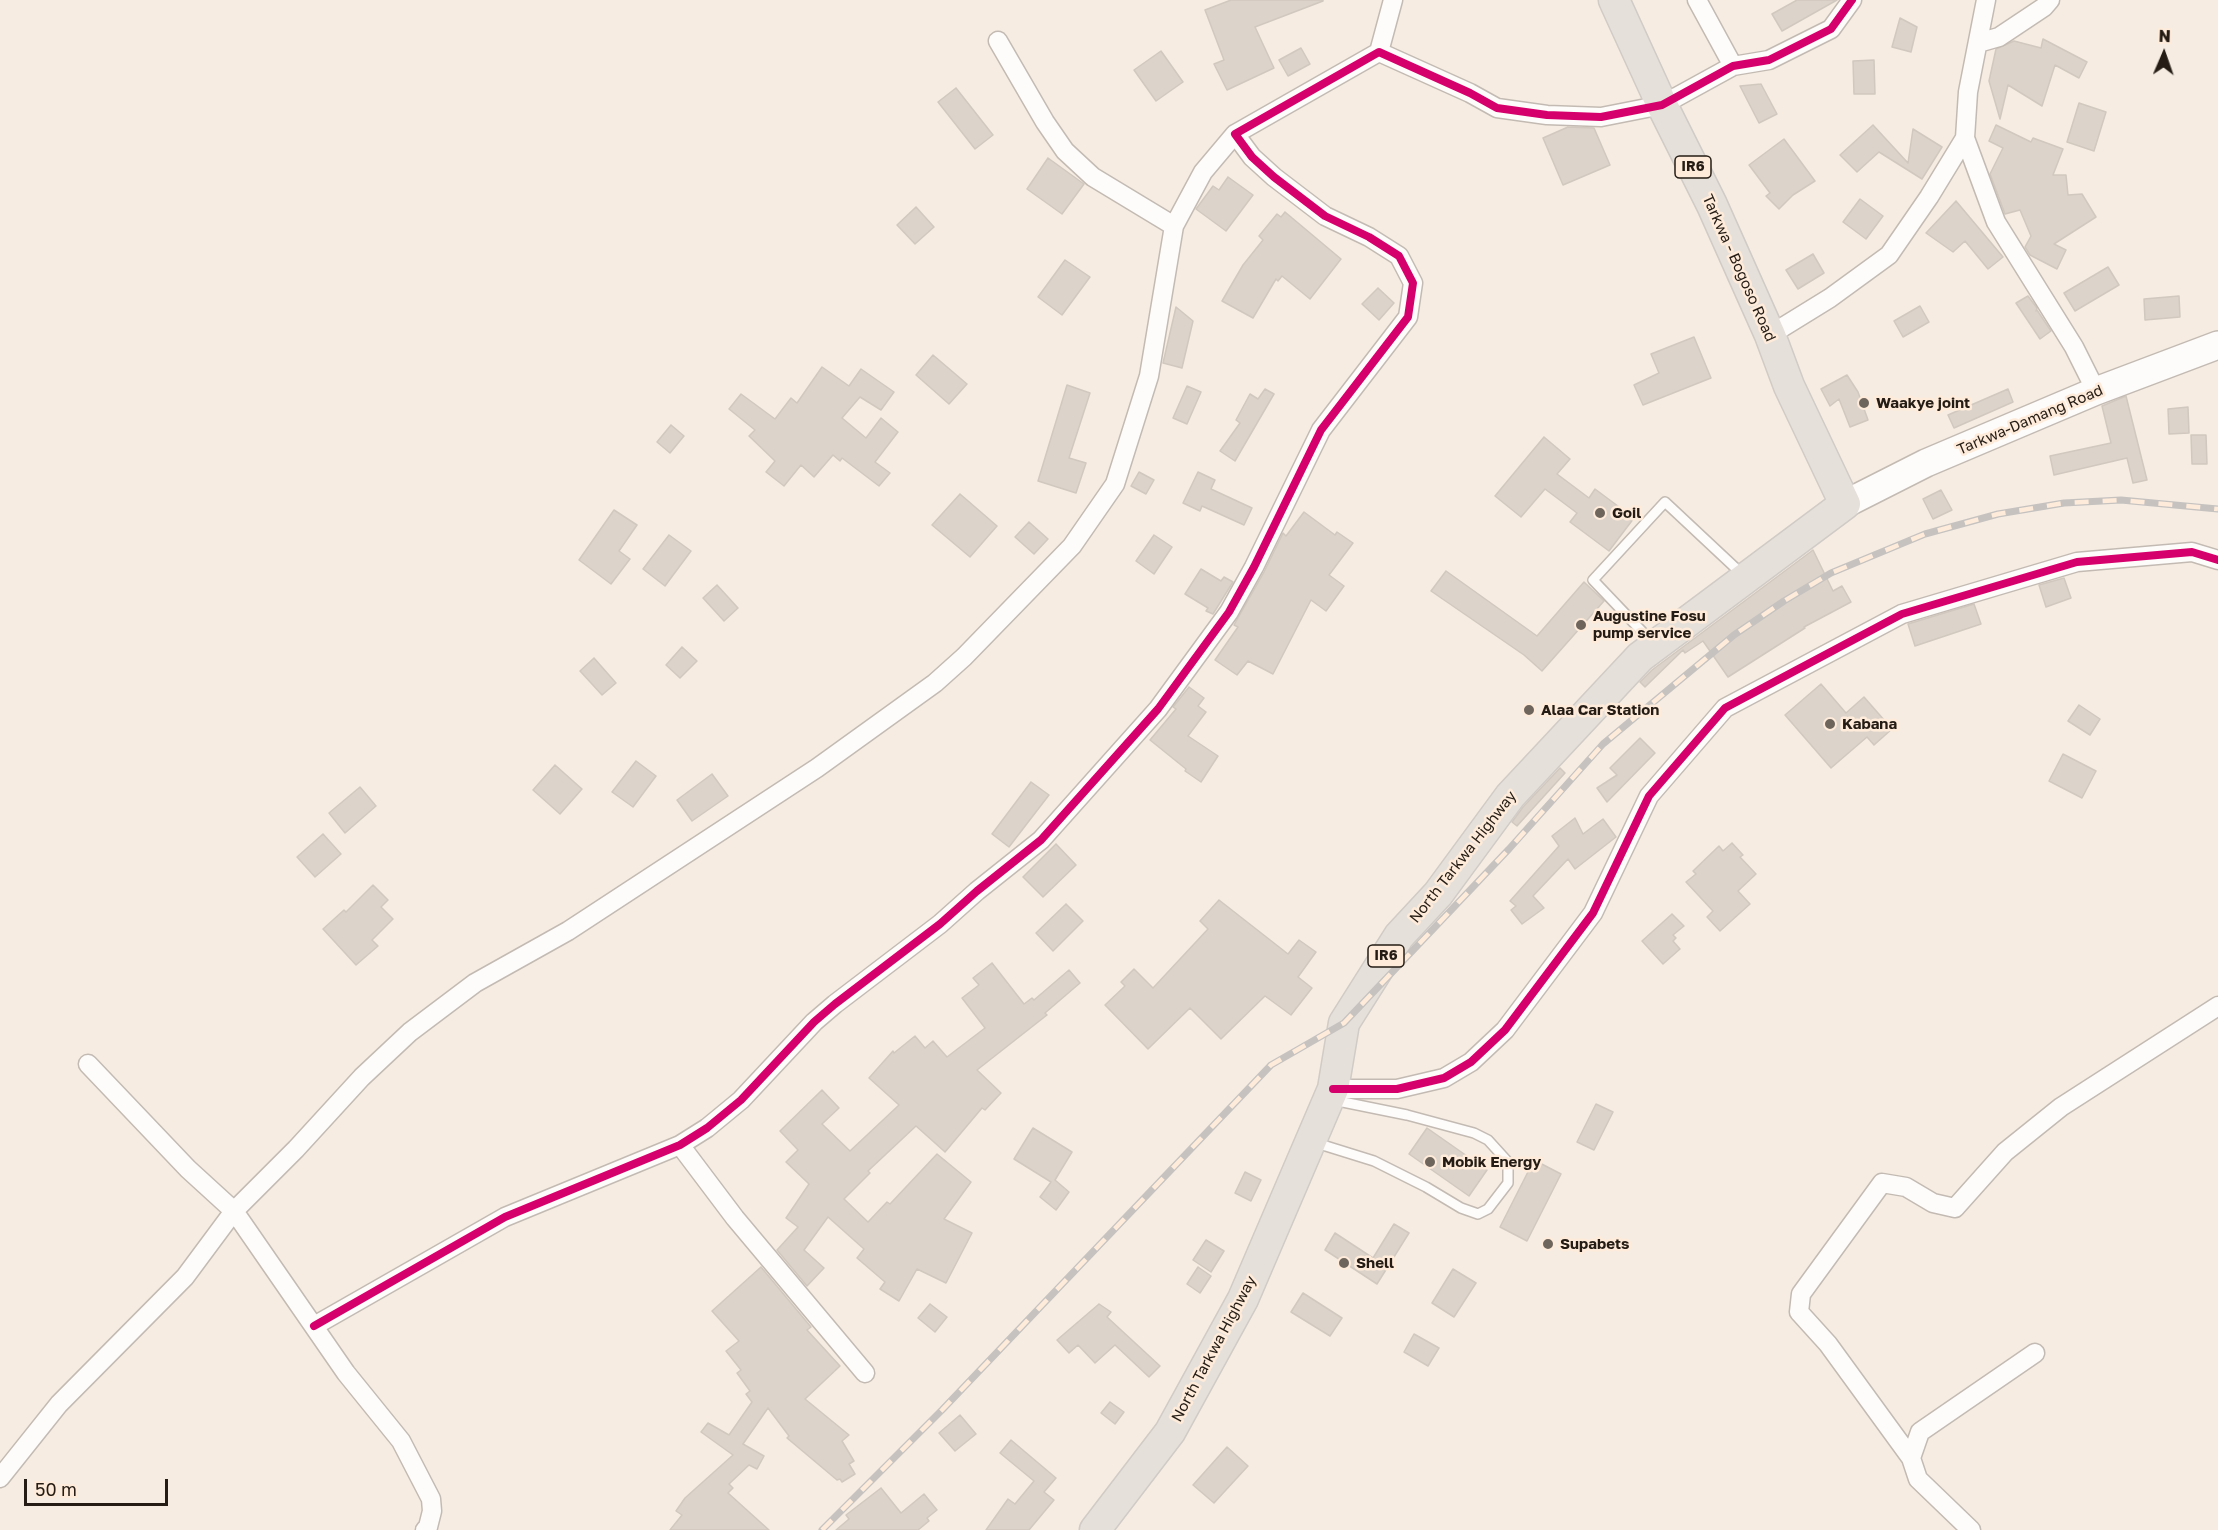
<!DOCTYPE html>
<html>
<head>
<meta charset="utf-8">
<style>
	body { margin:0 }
	#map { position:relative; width:2218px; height:1530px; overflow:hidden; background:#f6ece2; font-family:"Golos Text",sans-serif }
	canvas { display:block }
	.north { position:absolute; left:2134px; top:24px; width:60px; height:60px; -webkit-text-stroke:4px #feebda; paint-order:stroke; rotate:2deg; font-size:16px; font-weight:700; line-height:24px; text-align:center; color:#251d15 }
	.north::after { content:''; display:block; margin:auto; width:21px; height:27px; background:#251d15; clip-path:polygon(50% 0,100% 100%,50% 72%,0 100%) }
	.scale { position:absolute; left:24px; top:1479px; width:144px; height:27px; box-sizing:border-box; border:3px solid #251d15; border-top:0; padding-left:8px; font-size:18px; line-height:21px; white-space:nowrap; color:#251d15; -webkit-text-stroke:4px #feebda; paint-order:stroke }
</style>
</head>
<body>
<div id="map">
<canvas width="2218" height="1530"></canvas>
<div class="north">N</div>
<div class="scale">50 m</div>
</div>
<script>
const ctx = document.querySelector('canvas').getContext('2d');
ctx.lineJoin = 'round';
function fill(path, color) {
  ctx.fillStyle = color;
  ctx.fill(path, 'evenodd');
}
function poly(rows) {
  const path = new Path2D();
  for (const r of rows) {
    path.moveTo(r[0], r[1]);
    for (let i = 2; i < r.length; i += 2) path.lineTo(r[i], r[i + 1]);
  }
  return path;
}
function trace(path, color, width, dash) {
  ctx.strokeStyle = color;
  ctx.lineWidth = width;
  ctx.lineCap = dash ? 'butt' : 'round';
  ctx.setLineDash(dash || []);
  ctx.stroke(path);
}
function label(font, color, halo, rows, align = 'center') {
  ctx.font = font + ' "Golos Text",sans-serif';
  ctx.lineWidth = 5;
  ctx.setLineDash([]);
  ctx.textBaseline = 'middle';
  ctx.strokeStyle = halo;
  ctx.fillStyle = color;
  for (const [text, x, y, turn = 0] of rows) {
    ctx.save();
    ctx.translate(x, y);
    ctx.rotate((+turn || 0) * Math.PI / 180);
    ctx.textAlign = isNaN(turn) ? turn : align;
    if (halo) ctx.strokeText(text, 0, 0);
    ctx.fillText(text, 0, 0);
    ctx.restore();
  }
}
const building = poly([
	[1231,0,1323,0,1323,1,1255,27,1274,68,1227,90,1214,64,1224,60,1205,10,1231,0],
	[1797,0,1837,0,1782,31,1772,14,1797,0],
	[1900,18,1917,27,1911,52,1892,47,1900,18],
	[2043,39,2087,62,2079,78,2055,65,2042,106,2008,85,2000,119,1989,81,1996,49,2014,41,2041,48,2043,39],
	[1301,48,1310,64,1288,76,1279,60,1301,48],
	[1161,51,1183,82,1156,101,1134,70,1161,51],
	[1874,60,1875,94,1854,94,1853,61,1874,60],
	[1761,84,1777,114,1759,123,1740,86,1761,84],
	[956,88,993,135,975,149,938,102,956,88],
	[2079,103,2106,112,2094,151,2067,142,2079,103],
	[1873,125,1908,163,1913,129,1942,147,1922,179,1879,152,1857,172,1840,155,1873,125],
	[1996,125,2031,142,2033,138,2063,149,2053,175,2066,175,2068,195,2082,194,2096,217,2054,244,2066,250,2057,269,2030,255,2025,247,2031,236,2020,210,2005,214,1990,174,2003,148,1989,141,1996,125],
	[1568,127,1594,128,1610,165,1563,185,1543,138,1568,127],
	[1784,139,1815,181,1793,195,1779,209,1766,196,1770,193,1749,165,1784,139],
	[1048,158,1084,184,1062,214,1027,189,1048,158],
	[1228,177,1253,195,1226,231,1196,209,1213,186,1219,190,1228,177],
	[1860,199,1883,216,1866,239,1843,222,1860,199],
	[1956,201,2003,257,1988,269,1965,241,1953,252,1926,233,1956,201],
	[916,207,934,227,915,244,897,225,916,207],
	[1285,212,1341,259,1310,299,1282,276,1278,281,1276,279,1253,318,1222,301,1243,265,1263,240,1259,236,1277,214,1281,217,1285,212],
	[1813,254,1824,273,1798,289,1786,270,1813,254],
	[1065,260,1090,277,1062,315,1038,297,1065,260],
	[2108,267,2119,285,2075,311,2064,293,2108,267],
	[1378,288,1394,303,1379,320,1362,304,1378,288],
	[2028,296,2037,308,2036,311,2037,310,2051,331,2040,339,2016,303,2028,296],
	[2179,296,2180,317,2145,320,2144,299,2179,296],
	[1920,306,1929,322,1903,337,1894,321,1920,306],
	[1176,307,1193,321,1182,368,1163,363,1176,307],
	[1694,337,1711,378,1643,405,1634,385,1659,373,1651,354,1694,337],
	[933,355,967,384,949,404,916,375,933,355],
	[822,367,849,386,861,369,894,392,881,410,860,397,842,418,866,438,881,418,898,432,875,462,890,473,879,486,842,458,840,461,833,455,814,477,801,465,784,486,766,472,775,461,749,436,755,430,729,409,741,394,775,419,791,398,797,403,822,367],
	[1847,375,1858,392,1868,420,1850,427,1839,399,1830,406,1821,389,1847,375],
	[1067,385,1090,393,1069,458,1086,463,1076,493,1038,481,1067,385],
	[1187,386,1201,392,1187,424,1173,418,1187,386],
	[1265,389,1274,394,1235,461,1220,451,1240,423,1236,420,1250,394,1258,399,1265,389],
	[2008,389,2013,402,1954,428,1948,415,2008,389],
	[2126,396,2147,480,2133,483,2127,458,2054,475,2050,456,2111,443,2102,406,2126,396],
	[2188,407,2189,433,2169,434,2168,409,2188,407],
	[671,425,684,436,670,453,657,442,671,425],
	[2191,435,2206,435,2207,464,2192,464,2191,435],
	[1544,437,1570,459,1557,474,1589,498,1595,489,1634,518,1609,551,1570,522,1577,513,1545,489,1521,517,1495,496,1544,437],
	[1139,472,1154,480,1146,494,1131,486,1139,472],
	[1198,472,1215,480,1211,489,1252,508,1244,525,1202,506,1200,511,1183,503,1198,472],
	[1941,490,1952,510,1933,519,1923,499,1941,490],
	[960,494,997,526,970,557,932,525,960,494],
	[614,510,637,525,619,551,630,559,611,584,579,560,614,510],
	[1304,512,1335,535,1337,532,1353,543,1329,575,1344,586,1326,611,1311,600,1273,674,1248,661,1237,675,1215,660,1238,627,1234,625,1264,572,1283,533,1286,536,1304,512],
	[1029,522,1048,539,1034,554,1015,537,1029,522],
	[669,535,691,551,665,586,643,569,669,535],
	[1154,535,1172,547,1154,574,1136,561,1154,535],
	[1813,550,1833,591,1842,586,1851,602,1804,627,1805,628,1728,677,1703,641,1685,653,1683,650,1645,687,1640,682,1652,670,1813,550],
	[1201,569,1221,581,1224,577,1233,582,1213,614,1206,611,1208,608,1185,594,1201,569],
	[1446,571,1537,636,1584,582,1604,601,1542,671,1524,655,1431,591,1446,571],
	[2064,578,2071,598,2046,607,2039,585,2064,578],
	[717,585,738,608,724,621,703,598,717,585],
	[1974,604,1981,624,1915,646,1908,624,1974,604],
	[682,647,697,661,680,678,666,665,682,647],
	[594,658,616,683,602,695,580,671,594,658],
	[1821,684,1846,713,1864,697,1892,729,1874,745,1867,737,1831,768,1785,715,1821,684],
	[1189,687,1204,698,1198,706,1206,712,1188,736,1218,756,1201,782,1185,771,1186,769,1150,740,1176,709,1173,707,1189,687],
	[2079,705,2100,719,2090,735,2068,721,2079,705],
	[1640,738,1655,753,1607,802,1597,788,1617,775,1610,768,1640,738],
	[2063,754,2096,771,2082,798,2049,781,2063,754],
	[636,761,656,776,633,807,612,792,636,761],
	[555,765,582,789,560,814,533,790,555,765],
	[1560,768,1565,773,1517,826,1512,822,1523,807,1560,768],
	[712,774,728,796,692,821,677,800,712,774],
	[1031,782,1049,795,1009,847,992,834,1031,782],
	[360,787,376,806,345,833,329,813,360,787],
	[1575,818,1583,834,1603,819,1616,837,1575,869,1568,859,1533,896,1544,908,1522,924,1511,910,1516,906,1510,901,1559,846,1552,836,1575,818],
	[323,834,341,854,315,877,297,857,323,834],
	[1732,843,1743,855,1740,857,1756,874,1738,891,1750,904,1720,931,1707,917,1713,911,1686,882,1696,874,1693,871,1719,846,1723,851,1732,843],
	[1056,844,1076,865,1043,897,1023,877,1056,844],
	[373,885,388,900,381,907,393,919,372,940,378,946,356,965,323,929,344,910,346,912,373,885],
	[1219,900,1288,954,1299,940,1316,952,1298,977,1312,988,1291,1015,1265,996,1221,1039,1190,1008,1148,1049,1105,1005,1125,986,1121,982,1134,969,1153,988,1208,929,1200,921,1219,900],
	[1066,904,1083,921,1053,951,1036,933,1066,904],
	[1672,914,1684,926,1673,935,1676,938,1673,941,1680,949,1663,964,1642,941,1672,914],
	[992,963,1024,1004,1032,998,1034,1000,1069,970,1080,983,1045,1013,1047,1015,977,1070,1001,1093,985,1110,982,1108,945,1152,916,1126,868,1171,870,1173,844,1199,868,1222,887,1202,890,1204,937,1154,971,1182,944,1219,972,1233,946,1283,917,1269,899,1301,880,1289,885,1282,857,1258,864,1249,828,1217,804,1250,824,1268,807,1286,777,1250,798,1227,786,1218,809,1184,786,1162,798,1150,780,1131,822,1090,839,1108,822,1124,850,1151,899,1105,869,1078,893,1051,894,1053,915,1036,925,1048,933,1041,947,1057,985,1028,962,998,979,985,973,978,992,963],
	[1596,1104,1613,1112,1594,1150,1577,1142,1596,1104],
	[1033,1128,1072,1152,1055,1180,1069,1192,1056,1210,1040,1197,1051,1182,1014,1159,1033,1128],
	[1427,1128,1487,1170,1469,1196,1409,1154,1427,1128],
	[1534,1160,1561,1174,1527,1241,1500,1227,1534,1160],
	[1245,1172,1261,1180,1251,1201,1235,1193,1245,1172],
	[1394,1224,1409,1233,1377,1284,1325,1250,1335,1233,1373,1258,1394,1224],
	[1206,1240,1224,1251,1211,1272,1193,1260,1206,1240],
	[761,1267,811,1327,807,1330,840,1366,805,1399,849,1435,842,1441,854,1461,849,1464,855,1474,842,1482,840,1479,837,1480,787,1438,789,1436,768,1408,743,1444,764,1456,757,1469,749,1465,729,1484,733,1488,728,1493,769,1530,670,1530,682,1515,676,1511,685,1498,733,1455,701,1432,708,1423,729,1435,752,1402,746,1394,750,1391,737,1373,741,1370,726,1351,739,1341,712,1311,761,1267],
	[1198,1267,1211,1276,1200,1293,1187,1284,1198,1267],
	[1453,1269,1476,1283,1454,1317,1432,1303,1453,1269],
	[1303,1293,1342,1318,1330,1336,1291,1312,1303,1293],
	[930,1304,947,1317,935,1332,918,1318,930,1304],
	[1099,1304,1111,1312,1107,1317,1160,1366,1149,1377,1115,1345,1095,1363,1078,1345,1069,1353,1057,1340,1099,1304],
	[1414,1334,1439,1348,1428,1366,1404,1352,1414,1334],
	[1110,1402,1124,1412,1115,1424,1101,1413,1110,1402],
	[960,1415,976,1434,955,1451,939,1433,960,1415],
	[1011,1440,1056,1478,1044,1492,1054,1500,1029,1530,986,1530,1008,1499,1015,1504,1034,1481,1000,1453,1011,1440],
	[1227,1447,1248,1466,1214,1503,1193,1485,1227,1447],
	[881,1488,901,1513,924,1494,937,1510,927,1518,929,1521,918,1530,836,1530,849,1519,846,1515,881,1488]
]);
fill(building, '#dcd3ca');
trace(building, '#d1c8bf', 1.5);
const lane = poly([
	[1652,642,1593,580,1665,502,1743,575],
	[1313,1142,1374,1161,1426,1187,1461,1208,1478,1214,1488,1209,1508,1183,1508,1162,1488,1140,1474,1133,1407,1115,1333,1100]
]);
const street = poly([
	[1697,0,1733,66],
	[998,41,1045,122,1065,151,1093,177,1174,226],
	[1978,43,1999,37,2044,7,2050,0],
	[1379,52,1393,0],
	[1965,138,1996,222,2074,347,2096,391],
	[1770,335,1830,298,1889,255,1929,197,1965,138,1968,92,1986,0],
	[88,1064,188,1169,234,1211,296,1149,362,1077,410,1032,475,983,568,931,817,768,935,683,964,657,1072,546,1115,484,1149,376,1174,226,1203,172,1235,134],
	[1333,1089,1397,1089,1444,1078,1471,1062,1505,1030,1593,913,1649,796,1725,708,1902,614,2077,562,2192,552,2218,560],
	[680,1145,735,1218,865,1373],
	[314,1326,505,1217,680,1145,707,1128,741,1100,814,1022,835,1004,940,924,977,891,1041,840,1158,709,1229,612,1254,567,1321,430,1408,317,1413,283,1399,256,1369,237,1325,216,1274,177,1252,157,1235,134,1379,52,1470,93,1497,108,1547,115,1601,117,1662,105,1733,66,1769,60,1831,29,1852,0],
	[1911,1458,1828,1344,1799,1312,1801,1294,1882,1183,1906,1187,1933,1203,1955,1208,2005,1152,2061,1107,2218,1006],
	[0,1478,59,1404,185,1277,234,1211,346,1373,401,1441,431,1499,432,1511,428,1527,425,1530],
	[1971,1530,1918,1479,1911,1458,1920,1432,2035,1353]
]);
const secondary = poly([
	[1845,504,1926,463,2096,391,2218,345]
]);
const primary = poly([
	[1095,1530,1170,1432,1243,1299,1333,1089,1344,1023,1399,936,1438,894,1510,796,1640,657,1845,504,1789,386,1770,335,1712,205,1662,105,1614,0]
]);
trace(lane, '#c3bbb3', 12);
trace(street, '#c3bbb3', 21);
trace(secondary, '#c3bbb3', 30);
trace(primary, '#d0cbc6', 33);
trace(lane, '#fefcfb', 9);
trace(street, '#fefcfb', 18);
trace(secondary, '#fefcfb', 27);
trace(primary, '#e6e0da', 30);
const rail = poly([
	[822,1530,942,1410,1271,1065,1344,1023,1509,849,1603,744,1734,635,1784,601,1831,573,1925,534,1998,514,2064,503,2121,500,2218,509]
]);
trace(rail, '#c5c2c0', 7);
trace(rail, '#feebda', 4.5, [14]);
trace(poly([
	[1333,1089,1397,1089,1444,1078,1471,1062,1505,1030,1593,913,1649,796,1725,708,1902,614,2077,562,2192,552,2218,560],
	[314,1326,505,1217,680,1145,707,1128,741,1100,814,1022,835,1004,940,924,977,891,1041,840,1158,709,1229,612,1254,567,1321,430,1408,317,1413,283,1399,256,1369,237,1325,216,1274,177,1252,157,1235,134,1379,52,1470,93,1497,108,1547,115,1601,117,1662,105,1733,66,1769,60,1831,29,1852,0]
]), '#d6006c', 8);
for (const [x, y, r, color] of [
	[1864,403,6,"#6e655d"],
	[1600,513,6,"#6e655d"],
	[1581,625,6,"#6e655d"],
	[1529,710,6,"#6e655d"],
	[1830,724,6,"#6e655d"],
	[1430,1162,6,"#6e655d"],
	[1548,1244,6,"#6e655d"],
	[1344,1263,6,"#6e655d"]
]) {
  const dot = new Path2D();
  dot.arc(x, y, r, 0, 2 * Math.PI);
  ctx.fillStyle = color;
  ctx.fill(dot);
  trace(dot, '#feebda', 2);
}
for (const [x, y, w] of [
	[1693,167,36],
	[1386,956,36]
]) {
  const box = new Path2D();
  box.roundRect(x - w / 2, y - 11, w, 22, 4.5);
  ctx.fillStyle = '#feebda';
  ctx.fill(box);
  trace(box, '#251d15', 1.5);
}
label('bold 14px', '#251d15', null, [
	["IR6",1693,167],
	["IR6",1386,956]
]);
label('15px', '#251d15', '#feebda', [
	["Tarkwa - Bogoso Road",1739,268,66],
	["Tarkwa-Damang Road",2030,420,-23],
	["North Tarkwa Highway",1463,857,-52],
	["North Tarkwa Highway",1214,1349,-62]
]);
label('bold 15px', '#251d15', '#feebda', [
	["Waakye joint",1876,403],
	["Goil",1612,513],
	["Augustine Fosu",1593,616],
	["pump service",1593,633],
	["Alaa Car Station",1541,710],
	["Kabana",1842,724],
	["Mobik Energy",1442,1162],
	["Supabets",1560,1244],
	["Shell",1356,1263]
], 'left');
</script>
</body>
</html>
